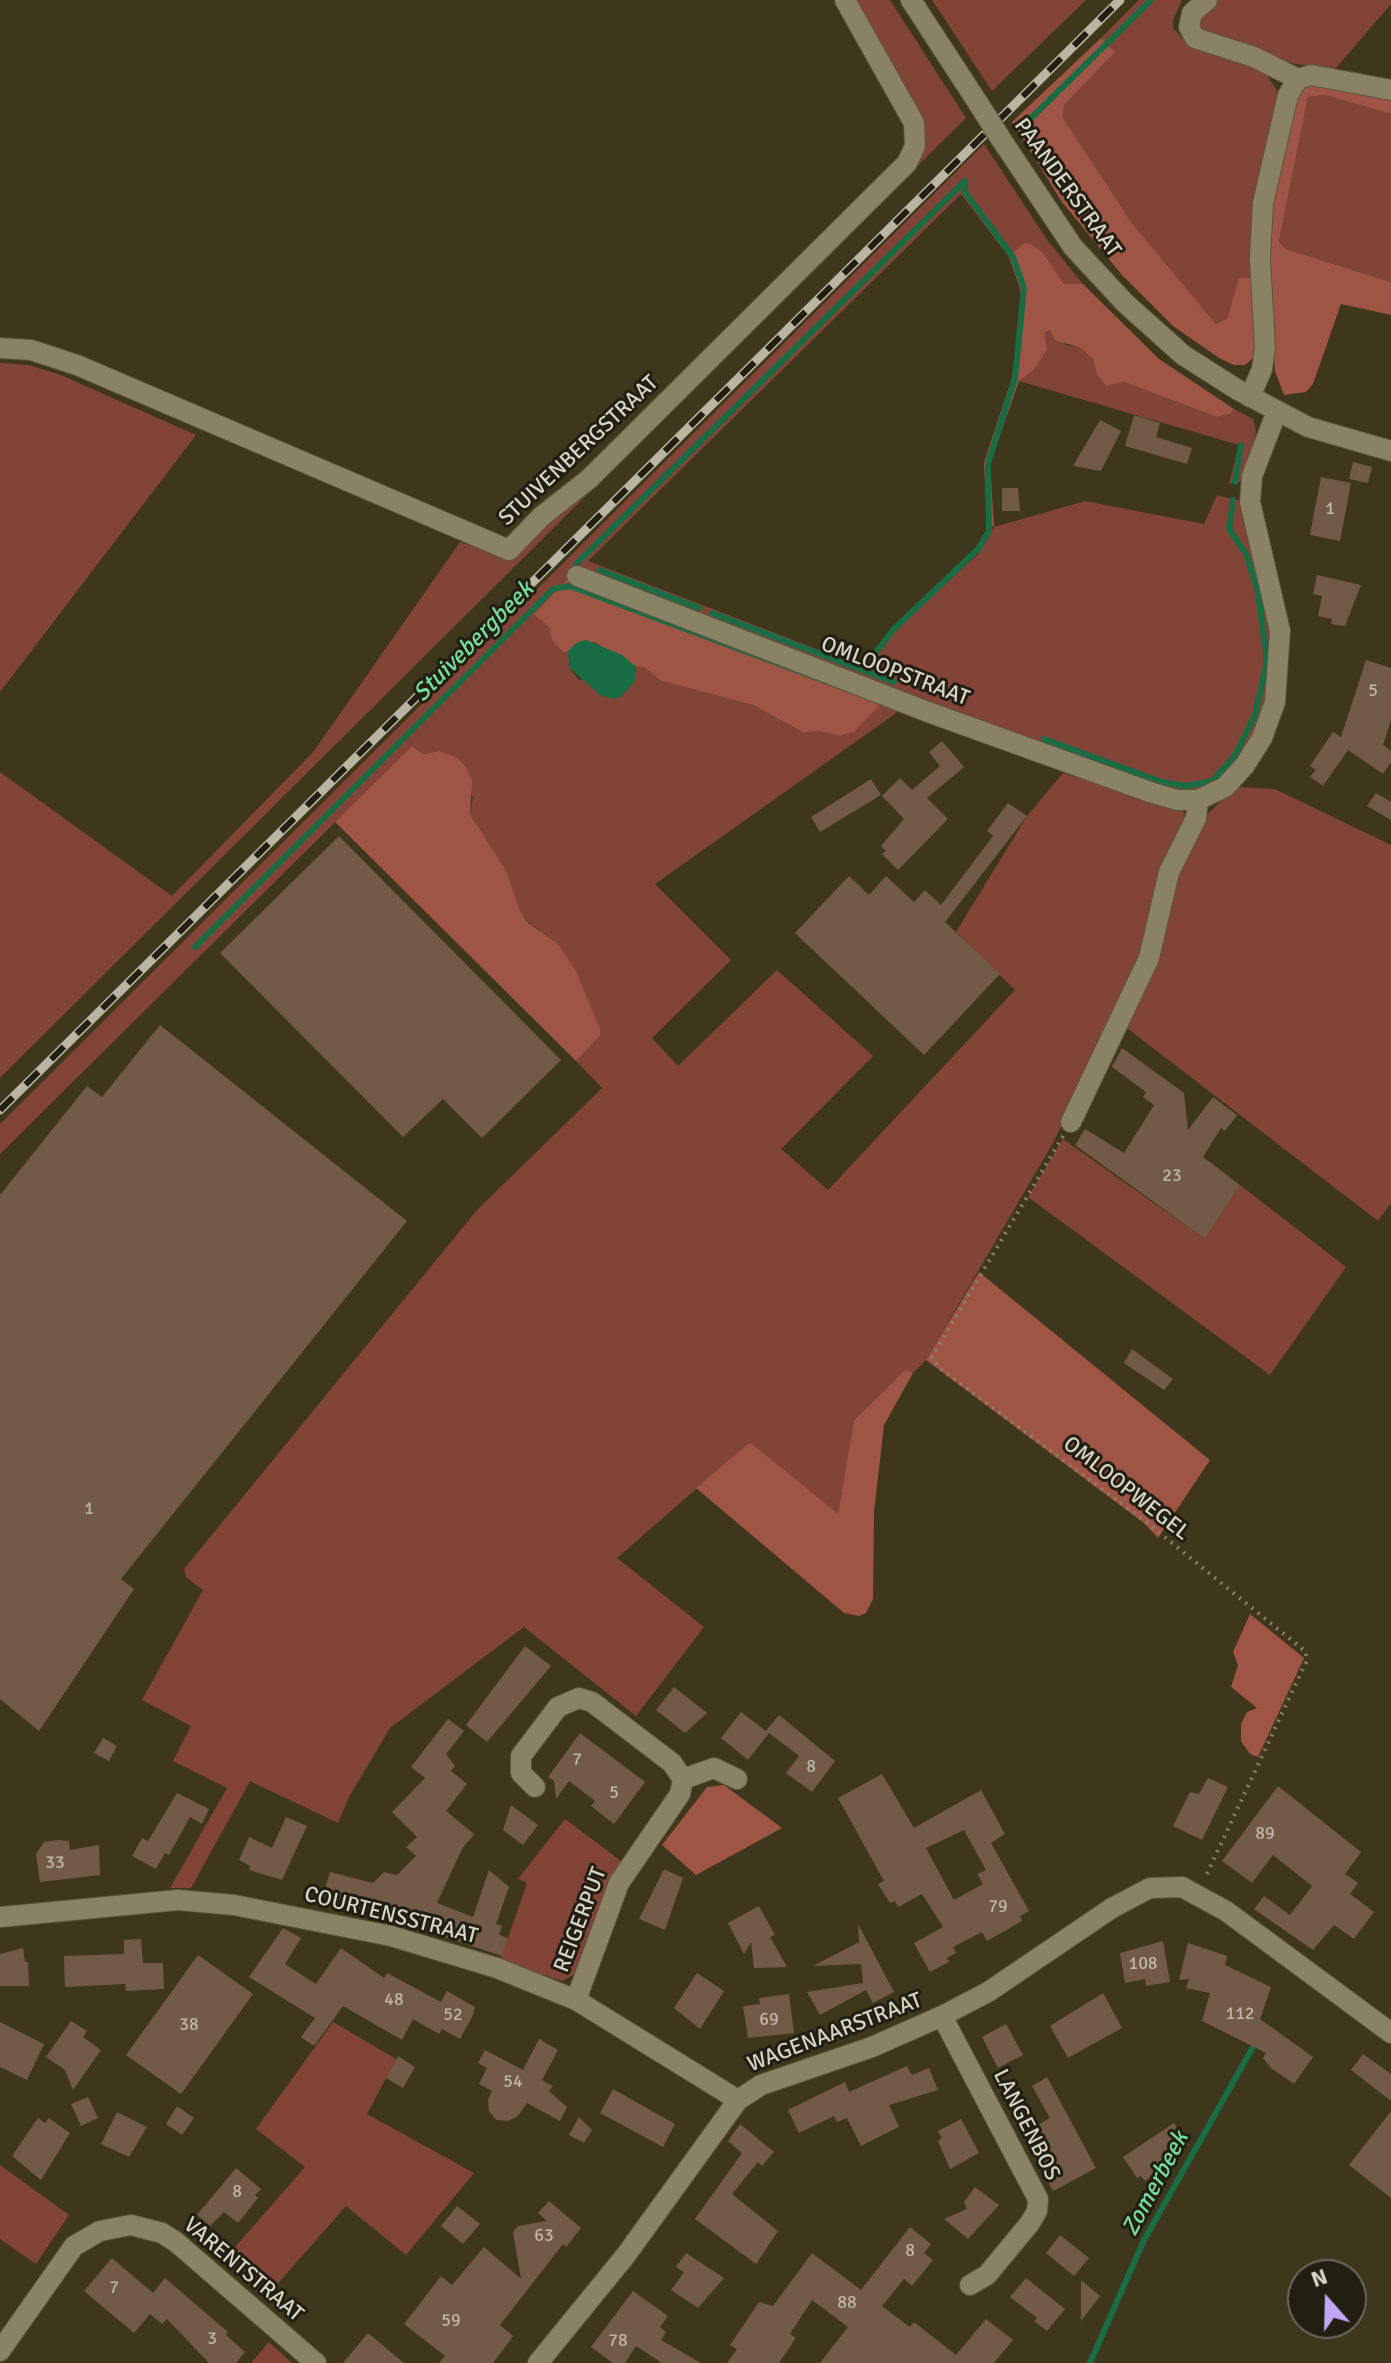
<!DOCTYPE html>
<html>
<head>
<meta charset="utf-8">
<style>
	body { margin:0 }
	#map { position:relative; width:1391px; height:2363px; overflow:hidden; background:#3e371b; font-family:Signika,sans-serif }
	canvas { display:block }
	.north { position:absolute; left:1287px; top:2259px; width:80px; height:80px; box-sizing:border-box; background:#221e12; border:2px solid #6b675a; border-radius:50%; rotate:340deg; font-size:22px; font-weight:700; line-height:32px; text-align:center; color:#d9d5c5 }
	.north::after { content:''; display:block; margin:auto; width:28px; height:36px; background:#c2a7f2; clip-path:polygon(50% 0,100% 100%,50% 72%,0 100%) }
</style>
</head>
<body>
<div id="map">
<canvas width="1391" height="2363"></canvas>
<div class="north">N</div>
</div>
<script>
const ctx = document.querySelector('canvas').getContext('2d');
ctx.lineJoin = 'round';
function fill(path, color) {
  ctx.fillStyle = color;
  ctx.fill(path, 'evenodd');
}
function poly(rows) {
  const path = new Path2D();
  for (const r of rows) {
    path.moveTo(r[0], r[1]);
    for (let i = 2; i < r.length; i += 2) path.lineTo(r[i], r[i + 1]);
  }
  return path;
}
function trace(path, color, width, dash) {
  ctx.strokeStyle = color;
  ctx.lineWidth = width;
  ctx.lineCap = dash ? 'butt' : 'round';
  ctx.setLineDash(dash || []);
  ctx.stroke(path);
}
function label(font, color, halo, rows, align = 'center') {
  ctx.font = font + ' Signika,sans-serif';
  ctx.lineWidth = 6;
  ctx.setLineDash([]);
  ctx.textBaseline = 'middle';
  ctx.strokeStyle = halo;
  ctx.fillStyle = color;
  for (const [text, x, y, turn = 0] of rows) {
    ctx.save();
    ctx.translate(x, y);
    ctx.rotate((+turn || 0) * Math.PI / 180);
    ctx.textAlign = isNaN(turn) ? turn : align;
    if (halo) ctx.strokeText(text, 0, 0);
    ctx.fillText(text, 0, 0);
    ctx.restore();
  }
}
fill(poly([
	[850,0,890,0,966,118,0,1078,0,772,172,896,314,751,460,542,511,558,919,156],
	[932,0,1086,0,992,91],
	[1139,0,1182,0,1173,20,1173,28,1182,38,1262,67,1280,96,1253,278,1239,279,1227,320,1216,324,1132,223,1063,118,1064,105,1114,52,1101,38],
	[1216,0,1391,0,1391,4,1336,68,1295,64,1206,37,1197,23],
	[1325,95,1391,114,1391,282,1286,249,1279,241,1308,97],
	[984,144,1048,241,1083,284,1064,284,1044,254,1015,253,1009,257,961,194,588,561,866,668,894,631,978,554,994,527,1085,501,1204,524,1217,495,1241,501,1271,625,1270,687,1255,732,1224,778,1192,793,1137,780,580,568,534,614,551,628,564,653,568,652,570,668,579,680,636,672,635,666,645,668,661,681,753,705,804,733,818,731,842,736,854,732,883,702,902,709,655,884,731,960,652,1038,678,1066,777,970,873,1056,781,1149,828,1190,1015,990,956,932,1027,816,1063,773,1181,808,1187,818,1147,951,1053,1143,926,1360,913,1373,906,1369,854,1420,838,1515,750,1442,617,1558,704,1627,636,1716,524,1627,390,1728,349,1797,338,1823,250,1781,191,1888,170,1888,227,1788,173,1761,191,1726,142,1700,203,1590,186,1577,184,1569,477,1210,602,1088,576,1061,600,1036,600,1029,557,943,527,921,520,910,506,870,470,814,473,797,439,751,423,754,412,746,0,1154,0,1124],
	[1050,330,1066,345,1081,348,1093,359,1097,375,1106,386,1124,382,1217,417,1230,414,1234,409,1253,419,1256,431,1254,447,1243,481,1229,484,1239,445,1019,381,1034,370,1044,333],
	[0,363,29,365,61,375,196,435,0,692],
	[1236,787,1275,789,1391,845,1391,1203,1378,1221,1123,1025,1172,874,1197,824],
	[1063,1139,1205,1239,1240,1185,1346,1267,1270,1375,1028,1197],
	[565,1819,621,1861,575,1974,562,1981,500,1961,527,1883,518,1879],
	[333,2022,396,2059,367,2114,474,2173,406,2255,346,2206,265,2298,222,2262,305,2167,256,2129],
	[0,2165,69,2215,36,2264,0,2239],
	[269,2342,292,2363,251,2363]
]), '#824437');
fill(poly([
	[1101,38,1115,52,1064,105,1063,118,1132,223,1216,324,1227,319,1239,278,1253,278,1256,342,1253,358,1245,365,1234,365,1219,358,1173,326,1122,275,1062,202,1012,122],
	[1316,82,1391,96,1391,114,1325,95,1308,97,1279,241,1286,249,1391,282,1391,315,1341,304,1313,384,1306,392,1284,395,1275,371,1268,244,1271,214,1294,96,1302,87],
	[1024,243,1031,244,1044,254,1064,284,1083,284,1159,359,1234,409,1230,414,1217,417,1124,382,1106,386,1097,375,1093,359,1081,348,1055,340,1050,330,1044,333,1047,349,1034,370,1019,381,990,464,994,527,987,522,984,463,1012,378,1022,310,1020,288,1009,257],
	[567,580,883,702,854,732,841,736,818,731,804,733,753,705,661,681,645,668,635,666,594,642,564,653,552,640,550,628,534,614],
	[412,746,423,754,439,751,458,758,467,769,472,781,470,814,506,870,520,910,527,922,557,943,575,969,600,1029,600,1036,576,1061,335,822],
	[979,1272,1210,1460,1158,1538,1144,1523,926,1360],
	[906,1369,913,1373,884,1425,874,1512,873,1599,866,1613,859,1616,844,1613,696,1488,750,1442,838,1514,854,1420],
	[1250,1614,1304,1658,1258,1757,1250,1754,1241,1741,1241,1724,1247,1712,1257,1708,1231,1687,1238,1665,1233,1652],
	[724,1785,782,1828,696,1875,662,1845,707,1787]
]), '#9f5545');
fill(poly([
	[586,640,622,655,635,666,635,681,622,696,614,699,600,695,570,668,568,652,576,643]
]), '#1a6c44');
trace(poly([
	[1022,127,1151,0],
	[1235,482,1241,445],
	[576,564,965,181],
	[600,570,699,608],
	[712,613,894,682],
	[877,651,893,630,979,548,989,531,988,464,1015,378,1024,288,1013,257,965,192,965,181],
	[1044,739,1162,782,1187,786,1212,781,1234,757,1255,715,1267,661,1258,591,1246,554,1229,529,1233,500],
	[195,947,553,589,570,586,852,691],
	[1090,2363,1144,2240,1257,2040]
]), '#1a6c44', 6);
fill(poly([
	[1134,415,1160,423,1156,437,1192,448,1187,464,1125,446],
	[1100,420,1121,431,1101,471,1073,466],
	[1353,462,1372,467,1368,483,1349,479],
	[1321,477,1351,483,1340,541,1310,535],
	[1002,488,1018,488,1020,511,1002,511],
	[1317,575,1361,585,1345,626,1331,624,1332,619,1318,616,1322,596,1313,594],
	[1366,660,1391,668,1391,720,1383,745,1391,751,1391,762,1383,774,1348,750,1323,786,1310,777,1316,770,1310,766,1333,732,1341,737],
	[942,741,964,767,927,798,948,819,898,870,882,854,886,851,881,846,904,819,882,796,900,778,912,790,940,766,929,752],
	[871,779,881,795,820,832,811,817],
	[1376,793,1391,802,1391,820,1367,806],
	[1008,803,1027,816,945,922,1000,974,924,1055,795,933,849,876,869,895,886,876,914,902,925,890,941,905,993,836,987,831],
	[339,836,561,1060,482,1138,443,1099,403,1137,220,953],
	[160,1025,407,1221,121,1579,134,1589,39,1731,0,1699,0,1195,87,1086,102,1097],
	[1122,1048,1184,1093,1188,1130,1213,1097,1237,1115,1225,1131,1221,1128,1203,1157,1240,1185,1205,1239,1075,1145,1085,1129,1124,1153,1154,1105,1143,1097,1146,1092,1112,1067],
	[1132,1349,1173,1379,1164,1390,1124,1363],
	[525,1646,551,1666,487,1742,466,1725],
	[674,1687,707,1713,685,1733,656,1710],
	[741,1712,766,1731,779,1715,835,1761,812,1792,786,1773,799,1756,769,1733,748,1760,721,1738],
	[448,1719,464,1731,446,1754,455,1766,451,1771,467,1784,446,1811,474,1834,462,1849,437,1903,473,1917,489,1870,501,1880,509,1887,496,1924,502,1926,499,1935,508,1938,502,1956,323,1896,330,1872,373,1883,384,1872,397,1875,416,1856,406,1847,417,1837,392,1812,425,1778,411,1767],
	[580,1733,645,1782,614,1824,591,1806,595,1801,569,1781,556,1799,554,1781,548,1777],
	[103,1738,117,1746,109,1761,94,1753],
	[882,1774,914,1828,981,1790,1005,1834,991,1843,1029,1911,1020,1916,1022,1921,987,1941,982,1932,953,1947,956,1953,947,1958,949,1962,930,1972,914,1943,943,1927,922,1894,898,1907,895,1901,890,1903,878,1884,884,1881,838,1798],
	[964,1830,986,1870,977,1874,983,1884,954,1900,926,1848],
	[1208,1778,1228,1787,1202,1840,1173,1826,1190,1792,1199,1794],
	[1278,1786,1361,1852,1345,1874,1358,1883,1350,1894,1374,1912,1354,1939,1334,1925,1313,1950,1254,1909,1264,1896,1290,1915,1312,1886,1273,1855,1252,1883,1222,1861],
	[177,1793,209,1809,202,1824,190,1817,169,1855,165,1853,156,1869,132,1856,142,1838,148,1841],
	[511,1805,538,1825,523,1845,503,1830],
	[286,1817,307,1826,282,1880,249,1870,250,1866,239,1860,249,1837,272,1848],
	[58,1840,69,1841,70,1850,99,1845,100,1875,40,1882,36,1854,44,1842],
	[664,1869,683,1878,665,1930,639,1919],
	[759,1906,775,1935,770,1937,787,1967,754,1968,751,1942,744,1954,728,1923],
	[858,1924,894,1992,873,2003,866,1990,820,2015,807,1992,863,1983,861,1964,813,1966,859,1942],
	[283,1928,301,1938,285,1964,316,1984,341,1948,384,1978,387,1973,441,2002,447,1991,475,2007,473,2015,460,2039,442,2029,439,2034,413,2019,402,2040,343,2006,314,2046,301,2037,315,2018,249,1977],
	[141,1939,143,1963,163,1963,164,1989,126,1991,125,1984,65,1987,64,1956,124,1954,124,1940],
	[1163,1941,1170,1982,1146,1986,1145,1979,1125,1983,1120,1953],
	[1188,1943,1227,1956,1225,1965,1271,1987,1260,2019,1313,2057,1294,2084,1271,2068,1263,2058,1266,2053,1202,2021,1210,1993,1186,1988,1189,1979,1179,1980],
	[23,1948,25,1962,28,1962,29,1986,0,1986,0,1954],
	[198,1955,253,1994,181,2094,126,2055],
	[697,1973,724,1991,700,2029,674,2008],
	[1103,1993,1122,2028,1068,2058,1050,2026],
	[789,1994,794,2033,748,2038,743,2006,760,2004,759,1998],
	[71,2021,87,2031,83,2037,101,2050,73,2090,65,2070,46,2057],
	[0,2022,44,2044,27,2080,0,2067],
	[1006,2024,1023,2055,998,2068,982,2037],
	[539,2039,558,2050,542,2080,553,2086,549,2091,567,2107,560,2121,527,2103,518,2116,508,2121,496,2120,489,2111,488,2100,492,2091,479,2084,487,2068,478,2063,485,2050,523,2070],
	[1363,2054,1391,2074,1391,2101,1351,2070],
	[398,2056,415,2067,403,2088,386,2078],
	[907,2066,912,2075,929,2068,938,2090,889,2105,899,2127,861,2146,847,2118,837,2122,834,2116,799,2133,788,2110,845,2082,849,2092],
	[1047,2077,1096,2168,1053,2191,1022,2134,1050,2118,1032,2086],
	[613,2089,675,2124,663,2147,600,2113],
	[88,2097,98,2118,81,2126,71,2104],
	[177,2106,194,2118,182,2135,166,2124],
	[1391,2111,1391,2198,1349,2165],
	[117,2112,147,2127,129,2157,101,2144],
	[579,2117,592,2130,584,2143,569,2135],
	[38,2118,45,2123,49,2118,70,2133,41,2180,12,2156],
	[961,2119,979,2153,950,2169,938,2141,942,2138,938,2131],
	[1174,2123,1189,2145,1179,2151,1182,2155,1145,2181,1141,2176,1137,2178,1123,2157],
	[740,2124,774,2152,762,2166,758,2162,732,2194,778,2231,756,2264,695,2219,742,2153,728,2141],
	[236,2168,261,2189,255,2195,258,2198,238,2223,224,2212,210,2226,197,2215],
	[975,2187,999,2205,968,2239,944,2219,967,2209,964,2202],
	[549,2201,581,2228,566,2247,563,2244,500,2325,513,2336,508,2343,493,2363,439,2363,445,2356,404,2324,441,2276,452,2285,484,2247,521,2279,513,2232,518,2226,547,2221,538,2213],
	[457,2206,480,2224,463,2244,441,2226],
	[910,2227,931,2244,924,2253,933,2260,912,2286,904,2279,882,2306,910,2327,914,2322,956,2355,986,2319,1013,2340,994,2363,820,2363,848,2327,812,2300,790,2334,796,2338,779,2363,727,2363,737,2349,730,2345,759,2302,773,2306,812,2253,861,2290],
	[1060,2235,1089,2258,1074,2276,1046,2253],
	[686,2253,724,2278,698,2308,671,2290,684,2272,676,2267],
	[112,2258,153,2293,165,2278,228,2332,226,2335,245,2352,236,2363,209,2363,167,2319,162,2324,150,2314,134,2333,84,2291],
	[1026,2278,1065,2309,1047,2331,1034,2321,1037,2318,1010,2297],
	[1081,2280,1100,2296,1081,2321],
	[633,2291,668,2316,660,2327,666,2332,661,2340,701,2363,662,2363,636,2346,625,2363,613,2363,591,2347],
	[368,2333,404,2363,343,2363]
]), '#725b46');
const minor = poly([
	[911,0,978,103],
	[1207,0,1192,13,1189,27,1195,38,1254,57,1298,79],
	[1298,79,1311,75,1391,90],
	[1001,139,1073,247,1125,303,1183,355,1238,390,1308,427,1391,451],
	[0,348,31,350,77,365,509,550,542,516,589,479,907,163,915,146,914,123,845,0],
	[1250,397,1262,369,1265,347,1260,259,1263,203,1288,95,1298,79],
	[577,576,928,712,1150,792,1177,800,1198,800,1225,787,1245,765,1262,738,1275,702,1280,631,1250,502,1252,476,1277,411],
	[1071,1122,1149,958,1169,872,1196,818,1198,800],
	[683,1779,714,1768,737,1779],
	[535,1787,521,1773,521,1756,558,1707,579,1698,592,1702,672,1763,683,1779,680,1794,619,1883,576,2000],
	[0,1917,178,1900,234,1905,391,1936,497,1968,576,2000,738,2100],
	[942,2016,1038,2199,1037,2211,1030,2223,987,2275,970,2285],
	[0,2351,74,2246,100,2231,131,2225,162,2233,176,2242,316,2363],
	[538,2363,626,2255,738,2100,761,2085,872,2047,942,2016,988,1992,1112,1908,1150,1888,1182,1887,1226,1911,1391,2033]
]);
trace(minor, '#5b553d', 22);
trace(poly([
	[1063,1136,932,1357,938,1367,1145,1521,1306,1652,1306,1662,1205,1878]
]), '#89846e', 4, [2, 6]);
trace(minor, '#898264', 20);
const rail = poly([
	[0,1110,1120,0]
]);
trace(rail, '#bab5a3', 9);
trace(rail, '#221e12', 6, [18]);
const minorBridge = poly([
	[978,103,1001,139]
]);
trace(minorBridge, '#5b553d', 22, []);
trace(minorBridge, '#898264', 20);
label('18px', '#bfb6a5', null, [
	["1",1330,509],
	["5",1373,691],
	["23",1172,1176],
	["1",89,1509],
	["7",577,1760],
	["8",811,1767],
	["5",614,1793],
	["89",1265,1834],
	["33",55,1863],
	["79",998,1907],
	["108",1143,1964],
	["48",394,2000],
	["112",1240,2014],
	["52",453,2015],
	["69",769,2020],
	["38",189,2025],
	["54",513,2082],
	["8",237,2192],
	["63",544,2236],
	["8",910,2251],
	["7",114,2288],
	["88",847,2303],
	["59",451,2321],
	["3",212,2339],
	["78",618,2341]
]);
label('22px', '#d9d5c5', '#221e12', [
	["PAANDERSTRAAT",1067,188,54],
	["STUIVENBERGSTRAAT",579,451,-43],
	["OMLOOPSTRAAT",895,672,21],
	["OMLOOPWEGEL",1126,1489,38],
	["COURTENSSTRAAT",391,1916,14],
	["REIGERPUT",581,1920,-69],
	["WAGENAARSTRAAT",835,2033,-21],
	["LANGENBOS",1026,2125,63],
	["VARENTSTRAAT",243,2270,40]
]);
label('italic 24px', '#74dda1', '#221e12', [
	["Stuivebergbeek",474,642,-45],
	["Zomerbeek",1156,2184,-62]
]);
</script>
</body>
</html>
